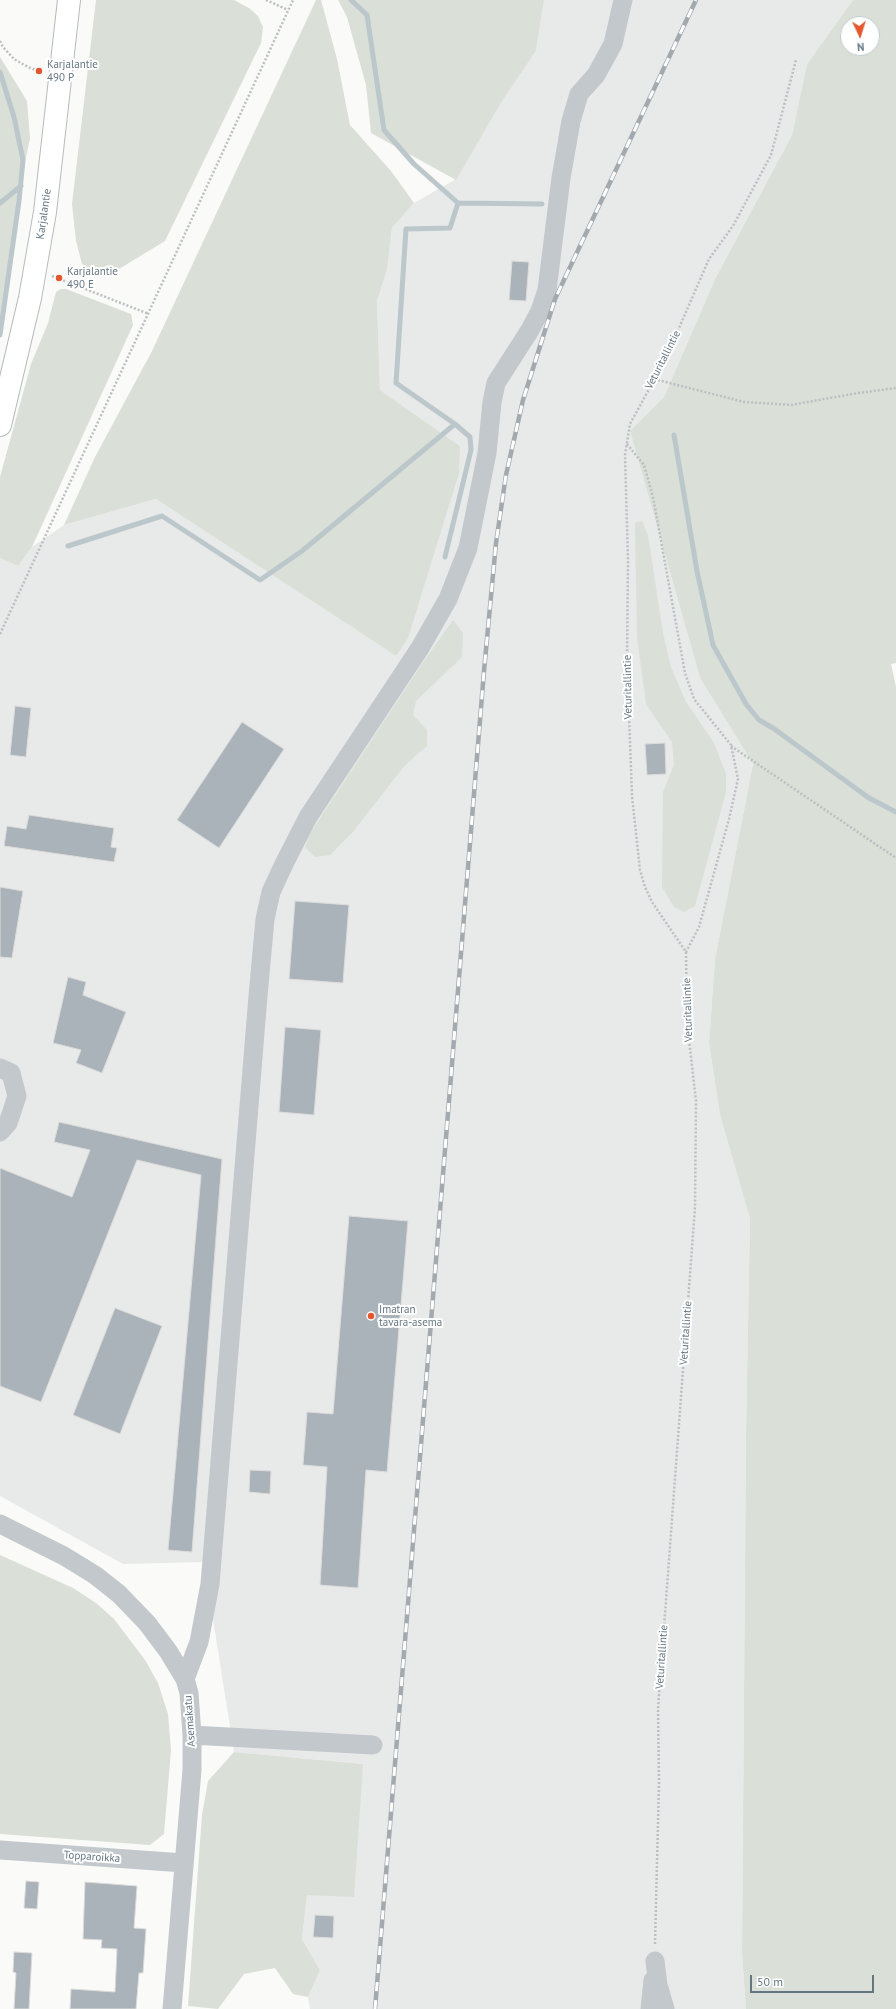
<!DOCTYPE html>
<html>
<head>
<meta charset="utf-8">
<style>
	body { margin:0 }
	#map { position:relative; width:896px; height:2009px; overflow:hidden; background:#fafaf8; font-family:"PT Sans",sans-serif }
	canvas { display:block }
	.north { position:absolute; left:840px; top:16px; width:40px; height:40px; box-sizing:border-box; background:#fff; border:1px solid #c1c8cd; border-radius:50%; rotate:176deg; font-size:11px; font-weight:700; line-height:16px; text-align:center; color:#657683 }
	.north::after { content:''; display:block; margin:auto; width:14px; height:18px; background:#e4572e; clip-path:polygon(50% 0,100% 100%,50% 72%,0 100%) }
	.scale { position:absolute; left:750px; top:1975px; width:124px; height:18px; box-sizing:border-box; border:2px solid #657683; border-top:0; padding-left:5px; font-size:12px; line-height:14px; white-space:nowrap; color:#657683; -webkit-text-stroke:3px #fff; paint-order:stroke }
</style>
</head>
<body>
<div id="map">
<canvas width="896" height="2009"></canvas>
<div class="north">N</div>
<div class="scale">50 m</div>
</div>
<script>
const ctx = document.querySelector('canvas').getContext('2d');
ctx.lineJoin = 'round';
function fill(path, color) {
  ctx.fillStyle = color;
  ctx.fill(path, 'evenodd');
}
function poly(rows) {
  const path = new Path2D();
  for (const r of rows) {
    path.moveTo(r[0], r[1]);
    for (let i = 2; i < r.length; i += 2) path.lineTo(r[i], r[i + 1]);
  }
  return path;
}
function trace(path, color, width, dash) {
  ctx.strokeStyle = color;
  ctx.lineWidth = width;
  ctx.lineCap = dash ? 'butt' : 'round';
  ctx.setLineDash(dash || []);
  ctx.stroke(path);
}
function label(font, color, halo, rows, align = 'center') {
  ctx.font = font + ' "PT Sans",sans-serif';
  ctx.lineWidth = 4;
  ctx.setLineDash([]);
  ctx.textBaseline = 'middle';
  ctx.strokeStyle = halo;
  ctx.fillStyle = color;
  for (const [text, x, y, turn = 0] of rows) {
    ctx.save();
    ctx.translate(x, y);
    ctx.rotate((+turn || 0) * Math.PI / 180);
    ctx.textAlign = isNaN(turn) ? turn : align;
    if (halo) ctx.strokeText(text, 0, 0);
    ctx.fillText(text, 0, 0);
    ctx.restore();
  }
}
fill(poly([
	[544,0,853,0,807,64,792,135,715,279,664,397,630,431,700,678,753,764,715,959,709,1043,720,1115,750,1219,746,1433,742,1954,746,2009,310,2009,308,1997,320,1970,302,1939,307,1895,363,1764,234,1752,204,1562,123,1564,0,1496,0,558,18,566,32,547,64,525,156,499,396,656,460,446,380,390,377,301,387,270,392,228,414,203,456,179,501,103,536,51]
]), '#e8e9e9');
fill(poly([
	[96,0,234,0,249,8,258,16,263,27,261,43,165,241,119,269,92,272,82,264,76,241,72,204],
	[316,0,321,0,337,59,350,125,391,171,414,203,392,228,387,270,377,301,380,390,460,446,459,473,408,638,396,656,156,499,64,525,95,457,152,351],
	[338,0,544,0,536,51,501,103,456,180,371,133,366,85,347,17],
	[853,0,896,0,896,663,891,664,896,687,896,2009,746,2009,742,1954,746,1433,750,1219,720,1115,709,1043,715,959,753,764,700,678,630,431,664,397,715,279,792,135,807,64],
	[848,24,872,24,872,48,848,48],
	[0,57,27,101,30,139,22,175,0,335],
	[61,289,66,289,131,314,133,325,32,547,18,566,0,558,0,477,31,364,48,323,56,292],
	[642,521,648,535,663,633,671,667,686,702,714,743,726,774,726,792,695,906,684,912,674,907,662,887,663,792,674,765,672,742,646,704,637,637,635,523],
	[453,620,463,633,462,657,416,701,413,715,427,730,427,746,405,765,352,833,330,855,315,857,305,847,311,832,422,664],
	[0,1555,73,1588,96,1603,114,1619,145,1660,158,1683,168,1714,171,1750,164,1834,150,1845,0,1834],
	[234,1752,363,1764,354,1897,307,1895,302,1939,320,1970,308,1997,293,1994,275,1968,244,1974,218,2009,188,2006,202,1815,208,1781]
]), '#dadfd7');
trace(poly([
	[351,0,367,15,384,130,414,164,458,203,542,204],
	[0,72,14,117,23,160,19,201,0,335],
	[0,203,21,186],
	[674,435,697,571,713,645,746,704,759,720,773,728,869,798,896,812],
	[68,546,162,516,260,580,302,551,455,424],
	[445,557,471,450,470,437,455,424,396,383,406,229,450,228,458,203]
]), '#bbc7cb', 5);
const building = poly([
	[512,261,529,262,526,301,509,300,512,261],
	[15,706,31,708,26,757,10,755,15,706],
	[242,722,284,749,219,848,177,820,242,722],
	[665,743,666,774,647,775,645,744,665,743],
	[29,815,114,828,111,847,117,848,114,862,4,846,7,826,26,829,29,815],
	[0,887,23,891,12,958,0,957,0,887],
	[295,901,349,905,343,983,289,979,295,901],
	[68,977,86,982,83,995,126,1012,102,1073,76,1063,81,1050,53,1043,68,977],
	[285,1027,321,1030,314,1115,279,1112,285,1027],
	[59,1122,222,1159,192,1552,168,1550,201,1175,137,1160,41,1402,0,1386,0,1168,72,1197,90,1150,54,1142,59,1122],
	[349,1216,408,1221,387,1472,366,1470,358,1588,320,1585,327,1467,303,1465,307,1412,333,1414,349,1216],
	[115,1308,162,1326,120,1434,73,1415,115,1308],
	[250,1470,271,1471,270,1494,249,1492,250,1470],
	[26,1881,39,1882,37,1909,24,1908,26,1881],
	[85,1882,137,1886,134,1928,146,1929,143,1973,139,1973,136,2009,70,2009,71,1989,115,1992,117,1949,101,1948,102,1940,83,1939,85,1882],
	[315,1915,334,1916,333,1938,313,1937,315,1915],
	[14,1952,32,1953,29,2009,14,2009,16,1973,13,1972,14,1952]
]);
fill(building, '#aab3b9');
trace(building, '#dcdcda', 1);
const major = poly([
	[0,425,30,298,45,212,69,0]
]);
trace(major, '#b5babe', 24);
trace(poly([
	[266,0,288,10],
	[0,41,3,47,14,59,28,67,41,72],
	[52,276,149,314],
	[654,379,744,402,791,405,858,393,896,388],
	[627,444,644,465,653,497,685,673,694,699,731,745,738,779,729,819,699,927,686,952],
	[0,634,293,0],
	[731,746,896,858],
	[655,1944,659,1783,658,1709,695,1207,696,1101,687,1022,686,952,652,902,645,887,640,870,632,796,627,660,628,561,625,455,630,424,666,358,709,259,733,226,771,155,796,60]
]), '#bbbfc2', 2.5, [2, 2]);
trace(poly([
	[0,1068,11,1073,17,1096,8,1123,0,1132],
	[0,1524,64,1556,95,1575,119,1594,147,1623,168,1651,185,1679,189,1693,192,1735,192,1770,172,2009],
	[185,1679,199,1642,210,1584,258,996,265,919,271,892,284,864,308,817,420,648,448,599,468,548,487,453,492,402,496,383,530,330,540,311,547,290,561,178,571,121,579,94,596,75,613,44,623,0],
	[192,1735,373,1745],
	[0,1850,184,1863],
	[655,1961,658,1985,665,2009],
	[650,2009,653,1980]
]), '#c3c8cc', 19);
trace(major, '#fff', 22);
const rail = poly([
	[375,2009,484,671,496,543,506,475,523,400,555,299,696,0]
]);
trace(rail, '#a2aab0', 4.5);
trace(rail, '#fff', 3, [9]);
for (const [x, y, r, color] of [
	[39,71,4,"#e4572e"],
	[59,278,4,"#e4572e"],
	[371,1316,4,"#e4572e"]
]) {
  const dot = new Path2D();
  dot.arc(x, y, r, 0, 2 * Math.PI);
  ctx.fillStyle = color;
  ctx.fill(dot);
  trace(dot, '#fff', 1.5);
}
label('11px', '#657683', '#fff', [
	["Karjalantie",47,65],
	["490 P",47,78],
	["Karjalantie",67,272],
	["490 E",67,285],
	["Imatran",379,1310],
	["tavara-asema",379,1323]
], 'left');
label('11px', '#657683', '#fff', [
	["Karjalantie",44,214,-82],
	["Veturitallintie",663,360,-63],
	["Veturitallintie",628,687,-91],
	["Veturitallintie",688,1010,-92],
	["Veturitallintie",686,1333,-86],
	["Veturitallintie",662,1657,-86],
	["Asemakatu",190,1721,-94],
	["Topparoikka",92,1857,4]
]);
</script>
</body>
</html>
